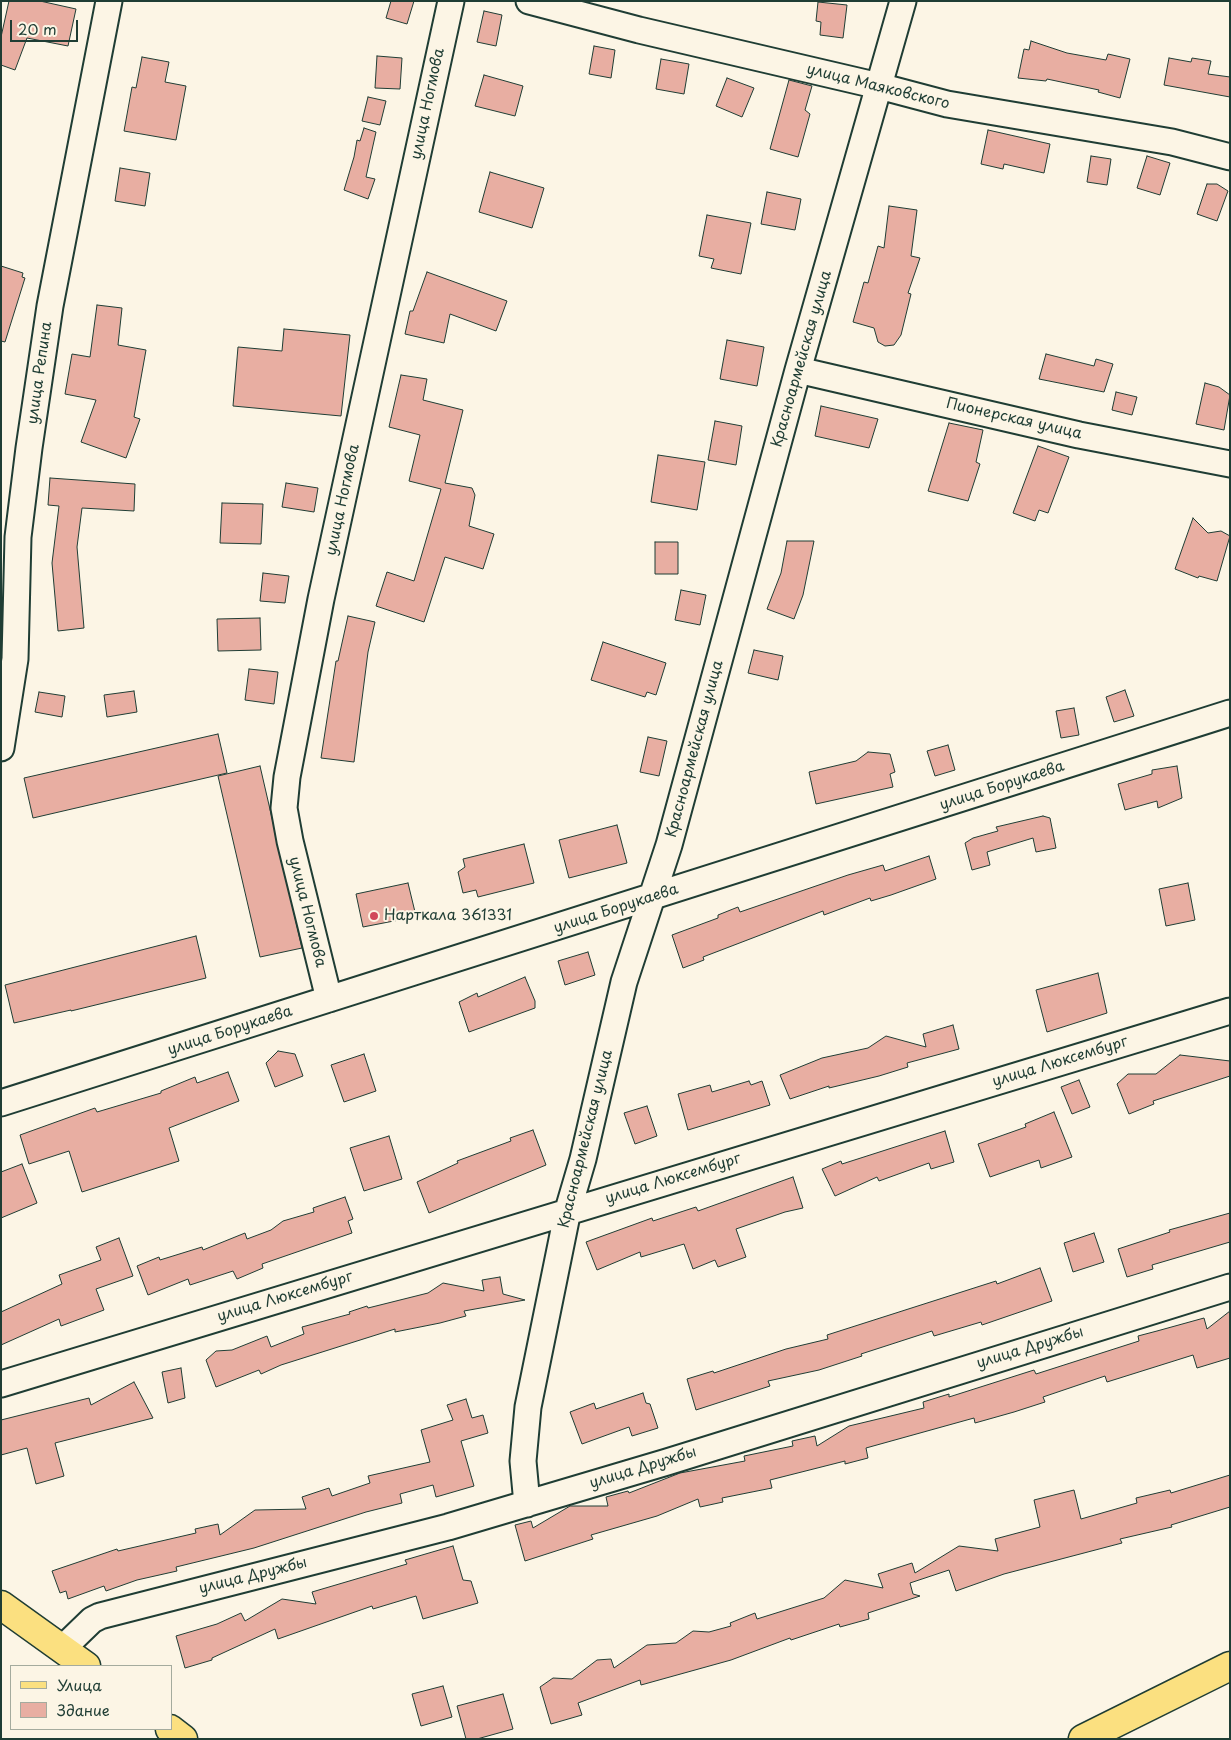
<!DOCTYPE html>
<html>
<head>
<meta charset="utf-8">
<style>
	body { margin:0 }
	#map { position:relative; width:1231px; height:1740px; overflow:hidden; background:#fcf5e5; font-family:"Playpen Sans",sans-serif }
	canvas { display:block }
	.frame { position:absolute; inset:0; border:2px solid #1f3d34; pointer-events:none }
	.legend { position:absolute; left:10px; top:1665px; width:162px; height:65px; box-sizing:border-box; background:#fcf5e5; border:1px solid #a4ab9e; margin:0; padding:6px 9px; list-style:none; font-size:15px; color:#1f3d34 }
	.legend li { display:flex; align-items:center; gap:10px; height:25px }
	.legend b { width:25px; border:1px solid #a4ab9e }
	.scale { position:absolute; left:10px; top:20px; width:68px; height:22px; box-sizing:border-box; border:2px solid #1f3d34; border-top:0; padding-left:6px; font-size:15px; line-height:18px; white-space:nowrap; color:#1f3d34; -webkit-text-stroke:4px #fcf5e5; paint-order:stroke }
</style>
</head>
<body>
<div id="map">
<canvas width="1231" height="1740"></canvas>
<div class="frame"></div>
<ul class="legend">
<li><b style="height:6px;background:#fbe080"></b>Улица</li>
<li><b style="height:14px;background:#e8aea2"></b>Здание</li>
</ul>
<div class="scale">20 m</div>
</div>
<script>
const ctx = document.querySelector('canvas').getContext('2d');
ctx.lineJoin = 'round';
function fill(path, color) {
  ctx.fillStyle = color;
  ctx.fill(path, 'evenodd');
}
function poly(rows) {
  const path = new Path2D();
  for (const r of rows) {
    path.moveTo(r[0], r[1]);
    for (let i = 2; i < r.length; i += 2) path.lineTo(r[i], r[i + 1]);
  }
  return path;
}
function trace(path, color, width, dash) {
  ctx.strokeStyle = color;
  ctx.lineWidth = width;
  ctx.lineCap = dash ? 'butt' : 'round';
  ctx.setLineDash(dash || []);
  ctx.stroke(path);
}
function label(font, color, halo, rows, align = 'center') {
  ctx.font = font + ' "Playpen Sans",sans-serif';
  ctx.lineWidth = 4;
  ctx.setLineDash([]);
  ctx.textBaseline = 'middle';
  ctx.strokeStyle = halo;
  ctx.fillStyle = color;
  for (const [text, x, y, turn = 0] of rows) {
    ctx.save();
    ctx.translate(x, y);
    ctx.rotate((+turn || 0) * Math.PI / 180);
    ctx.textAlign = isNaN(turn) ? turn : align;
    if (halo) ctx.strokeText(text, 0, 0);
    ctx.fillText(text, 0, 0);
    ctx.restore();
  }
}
const building = poly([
	[9,1,40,1,76,9,68,46,27,38,15,70,1,65,1,37,9,1],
	[391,1,414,1,407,24,386,18,391,1],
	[818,2,847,5,843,38,820,35,821,22,816,21,818,2],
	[484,11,502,15,496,46,477,42,484,11],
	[1031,41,1067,53,1106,60,1108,54,1130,59,1120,98,1098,92,1099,90,1047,79,1046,81,1018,78,1024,49,1029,50,1031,41],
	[594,46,615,50,611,78,589,74,594,46],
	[377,56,402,58,400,89,375,88,377,56],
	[142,57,169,62,165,82,186,86,176,140,124,131,132,87,136,88,142,57],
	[1169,58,1191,62,1192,58,1211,61,1208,74,1230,77,1230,97,1164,85,1169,58],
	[661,59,689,64,684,94,656,89,661,59],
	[484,75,523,86,515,116,475,106,484,75],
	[727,78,754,88,742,117,716,106,727,78],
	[789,80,812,86,805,110,810,114,798,157,770,149,789,80],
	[368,97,386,101,380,125,362,121,368,97],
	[364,128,376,132,366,177,375,179,368,199,344,190,354,157,357,140,360,141,364,128],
	[988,130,1050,144,1044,173,1004,164,1003,169,981,164,988,130],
	[1091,156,1111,159,1107,185,1087,182,1091,156],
	[1147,156,1170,163,1160,195,1137,188,1147,156],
	[120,168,150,173,145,206,115,201,120,168],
	[490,172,544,188,532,228,479,212,490,172],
	[1207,184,1217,184,1228,191,1217,221,1197,214,1207,184],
	[767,192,801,199,795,230,761,224,767,192],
	[889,206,917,210,911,256,920,258,908,293,911,294,901,335,894,345,885,346,878,342,874,328,853,322,864,282,868,283,878,246,884,248,889,206],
	[707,215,751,223,741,274,711,268,714,259,699,256,707,215],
	[1,266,23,273,22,277,25,278,5,342,1,341,1,266],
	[427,272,507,301,496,331,450,314,444,343,405,334,410,311,413,311,427,272],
	[97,305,122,308,118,345,146,350,134,417,140,419,126,458,81,442,96,400,65,394,72,354,90,357,97,305],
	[284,329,350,335,341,416,233,406,238,347,282,351,284,329],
	[727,340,764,347,757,386,720,379,727,340],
	[1046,354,1094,366,1096,359,1113,364,1104,392,1039,379,1046,354],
	[401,375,427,379,423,400,463,410,445,483,472,488,475,495,469,526,494,534,483,569,445,557,424,622,376,606,387,572,414,581,441,489,409,481,420,435,389,427,401,375],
	[1205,383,1219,387,1230,395,1224,430,1196,424,1205,383],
	[1116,392,1137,397,1132,415,1112,410,1116,392],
	[821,406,878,419,869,448,815,436,821,406],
	[715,421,742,426,736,465,708,460,715,421],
	[949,423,983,430,976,462,980,464,968,501,928,491,949,423],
	[1038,446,1069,457,1048,513,1039,510,1035,521,1013,513,1038,446],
	[658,455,705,462,697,510,651,502,658,455],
	[50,478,135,484,134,511,82,508,77,547,84,628,58,631,52,563,59,506,48,505,50,478],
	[286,483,318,488,314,512,282,507,286,483],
	[222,503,263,504,261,544,220,543,222,503],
	[1193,518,1208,533,1221,531,1230,536,1217,581,1199,576,1198,578,1175,569,1193,518],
	[787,541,814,541,803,595,794,619,767,609,781,573,787,541],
	[655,542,678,542,678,574,655,574,655,542],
	[263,573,289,576,285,603,260,601,263,573],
	[681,590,706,595,700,625,675,620,681,590],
	[348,616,375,622,368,652,354,762,321,758,336,661,338,661,348,616],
	[260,618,261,650,218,651,217,619,260,618],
	[603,642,666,663,656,695,647,692,645,697,591,680,603,642],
	[754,650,783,656,778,680,748,673,754,650],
	[249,669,278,672,274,704,245,700,249,669],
	[1125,690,1134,716,1114,722,1106,697,1125,690],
	[134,691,137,712,107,717,104,695,134,691],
	[39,692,65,696,62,717,35,712,39,692],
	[1074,708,1079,735,1061,738,1056,711,1074,708],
	[218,734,227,773,33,818,24,778,218,734],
	[648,737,667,741,659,776,640,772,648,737],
	[948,745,955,770,935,776,927,751,948,745],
	[868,752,890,754,895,772,890,774,893,787,816,804,809,772,856,761,868,752],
	[260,766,302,948,260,957,218,776,260,766],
	[1177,766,1182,798,1158,808,1157,801,1125,810,1118,784,1152,774,1152,770,1177,766],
	[1043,816,1050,818,1056,848,1036,852,1033,838,987,852,990,865,972,870,965,843,973,838,998,831,996,827,1043,816],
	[617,825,627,863,569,878,559,840,617,825],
	[524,844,534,883,478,897,476,890,463,893,458,872,465,867,463,859,524,844],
	[929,856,936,879,891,895,871,901,870,898,824,915,823,911,703,957,704,960,683,968,672,935,718,918,718,915,738,907,740,912,848,875,883,865,885,871,929,856],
	[408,883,415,912,403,916,404,919,363,927,356,894,408,883],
	[1188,883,1195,920,1166,926,1159,889,1188,883],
	[196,936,206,978,71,1011,71,1010,14,1023,5,985,196,936],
	[588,952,595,975,565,985,558,961,588,952],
	[1098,973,1107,1013,1047,1032,1036,990,1098,973],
	[525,977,535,1001,535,1008,469,1032,459,1002,477,993,478,997,525,977],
	[953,1025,959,1049,907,1063,908,1067,879,1076,829,1088,829,1086,790,1099,780,1075,822,1058,868,1048,886,1036,926,1047,923,1034,953,1025],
	[278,1051,295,1054,303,1076,275,1087,266,1063,278,1051],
	[364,1054,376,1091,344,1102,331,1065,364,1054],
	[1180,1055,1230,1061,1230,1076,1153,1101,1154,1104,1129,1114,1117,1084,1128,1074,1156,1074,1180,1055],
	[228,1072,239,1101,169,1128,179,1161,82,1192,69,1151,29,1164,20,1135,95,1108,97,1112,161,1093,161,1091,195,1077,197,1083,228,1072],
	[1079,1080,1090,1107,1072,1114,1061,1087,1079,1080],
	[749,1081,751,1085,762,1081,770,1105,688,1130,678,1094,710,1085,712,1092,749,1081],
	[647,1106,657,1136,635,1144,624,1113,647,1106],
	[1054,1112,1072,1157,1041,1168,1039,1160,990,1177,978,1144,1026,1127,1025,1124,1054,1112],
	[533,1130,546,1165,429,1213,417,1182,458,1163,457,1161,511,1141,510,1138,533,1130],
	[945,1131,954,1162,931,1169,929,1163,879,1181,877,1177,835,1196,822,1169,841,1161,842,1164,945,1131],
	[389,1136,402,1179,364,1191,350,1148,389,1136],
	[22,1164,37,1203,1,1218,1,1172,22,1164],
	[793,1177,803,1208,785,1212,736,1229,746,1257,718,1267,715,1260,693,1269,684,1244,641,1257,640,1252,597,1270,586,1242,652,1218,653,1221,696,1207,698,1211,793,1177],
	[345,1197,353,1219,348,1221,352,1233,262,1264,263,1268,237,1279,233,1271,190,1285,188,1279,148,1295,137,1266,159,1257,160,1260,202,1247,203,1250,245,1233,247,1239,271,1230,283,1221,314,1212,313,1208,345,1197],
	[1230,1213,1230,1242,1152,1265,1153,1269,1127,1277,1118,1249,1170,1232,1169,1230,1230,1213],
	[1094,1233,1104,1262,1073,1272,1064,1243,1094,1233],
	[119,1238,133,1276,96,1289,104,1310,61,1326,59,1319,1,1345,1,1312,62,1284,59,1275,101,1260,96,1247,119,1238],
	[1040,1268,1052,1301,982,1325,981,1322,934,1336,932,1331,861,1354,862,1356,819,1370,768,1381,770,1386,696,1410,687,1379,713,1371,714,1373,786,1349,828,1339,827,1335,996,1281,997,1284,1040,1268],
	[500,1277,503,1294,525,1300,464,1311,466,1316,440,1323,395,1332,395,1329,281,1365,261,1374,259,1370,216,1387,206,1360,216,1351,232,1350,267,1336,271,1347,304,1334,302,1327,350,1314,349,1312,367,1306,368,1308,428,1293,443,1283,484,1291,482,1280,500,1277],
	[1230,1311,1230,1358,1197,1368,1193,1355,1107,1382,1105,1376,1043,1397,1045,1402,1014,1412,975,1423,974,1418,866,1448,868,1458,845,1464,845,1461,770,1480,772,1488,722,1498,723,1502,700,1507,698,1499,657,1516,591,1535,593,1539,525,1561,515,1525,531,1521,533,1528,570,1506,608,1506,606,1497,628,1491,629,1493,680,1473,745,1461,744,1456,793,1446,792,1441,815,1436,817,1446,849,1426,924,1408,923,1402,949,1394,949,1397,1034,1370,1036,1374,1139,1341,1138,1336,1157,1331,1204,1318,1207,1329,1230,1311],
	[181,1368,185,1398,168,1403,162,1372,181,1368],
	[134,1382,153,1418,55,1443,64,1476,36,1484,27,1448,1,1455,1,1420,89,1398,91,1405,134,1382],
	[643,1393,646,1403,650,1404,658,1428,632,1436,629,1427,582,1444,570,1412,594,1403,596,1409,643,1393],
	[466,1399,472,1418,483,1415,488,1433,461,1441,474,1486,436,1497,433,1485,400,1494,402,1503,366,1512,254,1548,176,1567,177,1571,137,1580,106,1591,104,1586,68,1599,66,1591,60,1593,52,1571,117,1549,118,1551,196,1533,195,1529,218,1524,220,1535,255,1510,306,1509,302,1497,329,1488,332,1496,370,1483,368,1476,430,1462,421,1430,453,1420,447,1405,466,1399],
	[1230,1475,1230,1507,1171,1525,1172,1527,1120,1539,1122,1543,1004,1574,956,1591,949,1570,910,1583,913,1594,920,1596,868,1613,869,1619,840,1627,839,1624,791,1640,790,1638,731,1660,641,1685,640,1680,578,1703,582,1715,551,1724,540,1687,553,1678,572,1679,597,1660,611,1659,614,1668,647,1645,676,1643,693,1631,709,1632,731,1626,730,1623,755,1613,757,1619,824,1598,845,1580,883,1588,878,1574,912,1563,915,1573,959,1546,998,1551,995,1539,1040,1527,1034,1500,1074,1490,1081,1519,1137,1503,1136,1498,1170,1490,1171,1493,1230,1475],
	[453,1546,463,1580,471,1581,478,1603,423,1619,416,1596,373,1609,372,1606,278,1639,275,1629,212,1658,212,1660,185,1668,176,1636,217,1624,241,1613,245,1621,282,1599,316,1604,312,1592,407,1564,405,1560,453,1546],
	[443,1686,452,1717,421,1726,412,1694,443,1686],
	[503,1694,513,1729,477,1739,466,1739,457,1706,503,1694]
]);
fill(building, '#e8aea2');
trace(building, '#1f3d34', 1);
const minor = poly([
	[529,1,639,30,879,86,947,104,1172,142,1230,157],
	[798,370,1079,435,1230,464],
	[1,748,15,659,18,537,29,448,50,306,109,1],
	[329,999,290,841,284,808,287,777,321,599,451,1],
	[1,1103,1230,713],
	[1,1384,1230,1011],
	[527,1504,523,1461,528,1407,568,1210,583,1159,624,982,669,845,798,370,903,1],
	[62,1649,92,1620,100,1616,448,1527,667,1462,1230,1287]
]);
const major = poly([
	[1,1605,86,1666],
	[170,1729,183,1739],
	[1083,1739,1230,1666]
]);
trace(minor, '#1f3d34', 29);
trace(major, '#1f3d34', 31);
trace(minor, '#fcf5e5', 25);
trace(major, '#fbe080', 28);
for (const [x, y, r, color] of [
	[374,916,5,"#d1495b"]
]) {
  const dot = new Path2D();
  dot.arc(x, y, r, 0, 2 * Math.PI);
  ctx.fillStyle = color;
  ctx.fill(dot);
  trace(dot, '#fcf5e5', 2);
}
label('15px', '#1f3d34', '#fcf5e5', [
	["улица Маяковского",878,87,14],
	["улица Ногмова",428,104,-78],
	["Красноармейская улица",802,359,-74],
	["улица Репина",40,373,-82],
	["Пионерская улица",1014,419,13],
	["улица Ногмова",343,500,-78],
	["Красноармейская улица",695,749,-75],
	["улица Борукаева",1002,786,-18],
	["улица Борукаева",616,909,-18],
	["улица Ногмова",307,912,76],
	["улица Борукаева",230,1031,-18],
	["улица Люксембург",1060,1062,-17],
	["Красноармейская улица",586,1139,-76],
	["улица Люксембург",673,1179,-17],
	["улица Люксембург",285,1297,-17],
	["улица Дружбы",1030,1348,-17],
	["улица Дружбы",643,1468,-17],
	["улица Дружбы",253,1576,-14]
]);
label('15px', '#1f3d34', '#fcf5e5', [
	["Нарткала 361331",384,916]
], 'left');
</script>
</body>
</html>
